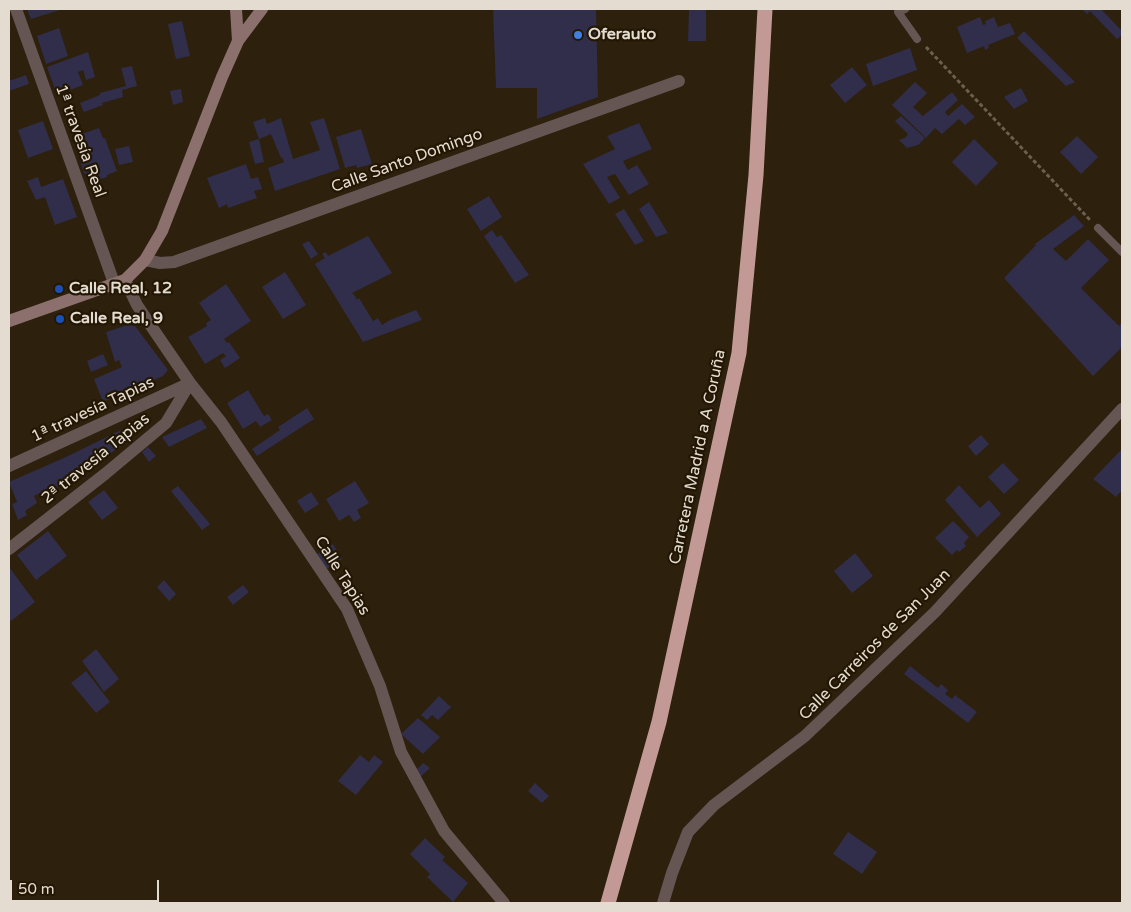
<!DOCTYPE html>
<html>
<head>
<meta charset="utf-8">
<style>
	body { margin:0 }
	#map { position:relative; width:1131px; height:912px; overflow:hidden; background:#2d200d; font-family:"Varela Round",sans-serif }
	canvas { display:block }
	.frame { position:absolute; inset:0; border:10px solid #e4dcd0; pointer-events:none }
	.scale { position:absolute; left:10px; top:880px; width:149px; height:22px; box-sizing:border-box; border:2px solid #e4dcd0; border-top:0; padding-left:6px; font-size:15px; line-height:18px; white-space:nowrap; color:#e4dcd0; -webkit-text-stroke:4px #231704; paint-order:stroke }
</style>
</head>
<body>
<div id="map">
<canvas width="1131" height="912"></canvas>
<div class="frame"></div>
<div class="scale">50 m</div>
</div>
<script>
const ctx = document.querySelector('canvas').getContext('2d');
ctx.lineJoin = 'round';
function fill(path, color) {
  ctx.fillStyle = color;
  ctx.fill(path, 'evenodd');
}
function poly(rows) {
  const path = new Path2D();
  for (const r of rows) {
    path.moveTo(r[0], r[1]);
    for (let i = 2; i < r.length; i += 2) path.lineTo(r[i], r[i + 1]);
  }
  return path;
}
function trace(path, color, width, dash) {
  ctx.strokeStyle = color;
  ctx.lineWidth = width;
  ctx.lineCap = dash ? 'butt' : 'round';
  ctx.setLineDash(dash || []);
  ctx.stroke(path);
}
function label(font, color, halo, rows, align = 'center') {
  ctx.font = font + ' "Varela Round",sans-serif';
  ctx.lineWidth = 4.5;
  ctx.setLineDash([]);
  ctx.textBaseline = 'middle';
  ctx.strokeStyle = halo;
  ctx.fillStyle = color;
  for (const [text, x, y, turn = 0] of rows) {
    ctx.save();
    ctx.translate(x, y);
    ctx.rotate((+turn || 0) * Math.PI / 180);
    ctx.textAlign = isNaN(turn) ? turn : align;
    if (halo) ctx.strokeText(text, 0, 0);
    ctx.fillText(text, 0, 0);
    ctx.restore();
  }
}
fill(poly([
	[27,9,63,9,31,19],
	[493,9,596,9,598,97,537,119,537,88,496,88],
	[689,9,706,9,706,41,688,41],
	[1082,9,1101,9,1122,31,1122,35,1117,39,1090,11,1087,14],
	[980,17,983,25,986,24,985,21,994,17,998,27,1010,23,1015,34,988,45,989,48,985,50,984,46,967,53,957,27],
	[182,21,190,56,176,59,168,24],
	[59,28,68,56,46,64,37,36],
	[1024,31,1075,82,1066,86,1017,38],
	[910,48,917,70,873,86,866,64],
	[88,52,95,77,86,80,83,70,78,72,83,85,57,95,47,67],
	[132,66,137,86,122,90,123,97,102,103,103,105,84,112,80,103,100,95,100,93,126,86,121,68],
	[852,67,867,85,845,103,830,85],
	[26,75,29,84,9,91,9,81],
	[915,82,927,93,913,107,923,116,952,92,958,100,945,112,948,116,962,104,975,117,965,125,959,119,942,134,935,128,926,138,892,105],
	[1021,88,1028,101,1014,109,1004,97],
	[181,89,183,102,173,105,170,91],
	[901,116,925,138,918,145,907,148,899,140,905,138,908,134,895,121],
	[265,118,267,124,281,118,293,159,320,150,310,122,324,118,340,169,275,191,268,168,284,162,282,157,281,158,271,134,259,139,264,162,255,164,249,142,259,139,253,122],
	[43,121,53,149,28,158,18,130],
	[639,123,652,149,623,161,628,170,637,165,649,184,629,195,615,174,607,177,620,198,609,204,583,164,615,149,607,136],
	[99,128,103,138,105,138,117,171,107,175,107,177,91,182,89,175,84,173,80,160,81,157,83,156,76,136],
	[361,129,372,164,357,168,356,165,345,168,336,137],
	[1077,136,1098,157,1081,174,1060,152],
	[974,139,998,163,976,186,952,162],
	[129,146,133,162,119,165,115,149],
	[246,164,251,179,258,177,262,189,254,191,257,198,228,208,227,204,219,208,207,178],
	[38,177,41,187,63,179,77,217,55,225,45,197,36,200,27,181],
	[489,196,502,217,481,231,467,209],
	[649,202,668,233,656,237,639,209],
	[624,209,644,241,635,245,615,214],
	[1074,215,1084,226,1053,249,1066,261,1088,239,1109,260,1081,288,1119,326,1122,323,1122,347,1093,376,1004,278,1036,245,1035,244],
	[492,230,497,237,501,235,529,275,515,283,484,236],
	[368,236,392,273,352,293,355,296,357,300,359,298,373,321,378,318,382,325,390,320,416,310,422,320,363,342,315,264,325,258,322,254,326,252,328,256],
	[309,241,318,254,311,259,302,244],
	[285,272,306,305,283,319,262,287],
	[226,284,251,321,224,339,227,343,229,342,240,358,225,368,220,360,226,356,223,353,205,364,188,337,207,326,206,323,211,320,199,303],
	[128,325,135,326,168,370,163,376,103,402,94,379,122,367,119,360,115,362,106,332],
	[103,354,108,365,91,372,87,361],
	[248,390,264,416,268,414,272,420,260,427,256,421,243,429,227,403],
	[307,408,314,419,257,456,252,449,280,430,278,427],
	[201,419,207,428,169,447,162,437],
	[121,430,127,442,75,478,75,476,42,498,40,493,34,496,37,503,25,511,27,515,18,520,12,504,17,502,9,482,66,457],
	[981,435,989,444,976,456,968,446],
	[148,447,156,456,149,462,142,452],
	[1122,449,1122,490,1116,497,1093,479],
	[1003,463,1019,480,1004,494,988,477],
	[355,481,369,503,357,510,361,518,354,522,349,515,339,521,326,499],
	[959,485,980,508,989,500,1001,514,977,537,945,500],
	[178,486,210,524,202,530,171,491],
	[104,490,118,508,102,520,88,502],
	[311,492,319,504,305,513,297,501],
	[953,521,969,537,964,543,966,546,959,552,957,550,952,555,935,538],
	[48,531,67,556,36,580,17,555],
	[333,544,342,559,325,570,317,554],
	[855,553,873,576,852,593,834,571],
	[9,567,35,602,11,621,9,618],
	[164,580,176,594,169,601,157,587],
	[243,585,249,592,233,605,227,597],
	[96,649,119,679,104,692,82,661],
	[910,666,938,688,941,684,948,690,945,694,952,699,955,695,977,712,968,723,904,674],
	[86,671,110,702,96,713,71,683],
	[439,696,451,707,438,720,432,715,427,720,421,715],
	[418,718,440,737,423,754,401,734],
	[360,755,369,762,374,755,383,762,356,795,338,781],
	[423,763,430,768,418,779,414,772],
	[535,783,549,796,542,803,528,791],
	[848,832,877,852,862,874,833,854],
	[425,838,445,857,442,860,468,883,453,902,427,877,430,874,410,854]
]), '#302e4a');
trace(poly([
	[926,47,1090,220]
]), '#6b604f', 3, [4, 2.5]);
trace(poly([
	[905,9,898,12,917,39],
	[1098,228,1122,252]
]), '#655553', 8);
trace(poly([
	[16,9,114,283],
	[145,260,160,263,174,262,679,81],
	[125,280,137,305,149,323,190,383,221,422,347,609,380,686,401,752,444,831,504,903],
	[9,466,190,383],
	[9,549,105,474,166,423,190,383],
	[663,903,672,873,688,832,714,805,805,736,935,612,1122,409]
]), '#655553', 12);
trace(poly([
	[236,9,238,41],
	[9,321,125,280,145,260,162,231,222,77,238,41,262,9]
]), '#8b706d', 12);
trace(poly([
	[608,903,659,722,739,353,756,175,765,9]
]), '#c29994', 15);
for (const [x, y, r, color] of [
	[578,35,5,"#3f7fe0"],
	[59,289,5,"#1a4fb4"],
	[60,319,5,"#1a4fb4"]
]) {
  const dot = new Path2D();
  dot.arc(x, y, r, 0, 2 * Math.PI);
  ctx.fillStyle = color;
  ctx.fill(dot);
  trace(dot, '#231704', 2);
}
label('bold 16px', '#e4dcd0', '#231704', [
	["Oferauto",588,35],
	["Calle Real, 12",69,289],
	["Calle Real, 9",70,319]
], 'left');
label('16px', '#e4dcd0', '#231704', [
	["1ª travesía Real",80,141,70],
	["Calle Santo Domingo",407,161,-20],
	["1ª travesía Tapias",93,410,-25],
	["Carretera Madrid a A Coruña",698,457,-78],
	["2ª travesía Tapias",96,459,-39],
	["Calle Tapias",342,576,58],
	["Calle Carreiros de San Juan",875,645,-45]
]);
</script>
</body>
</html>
